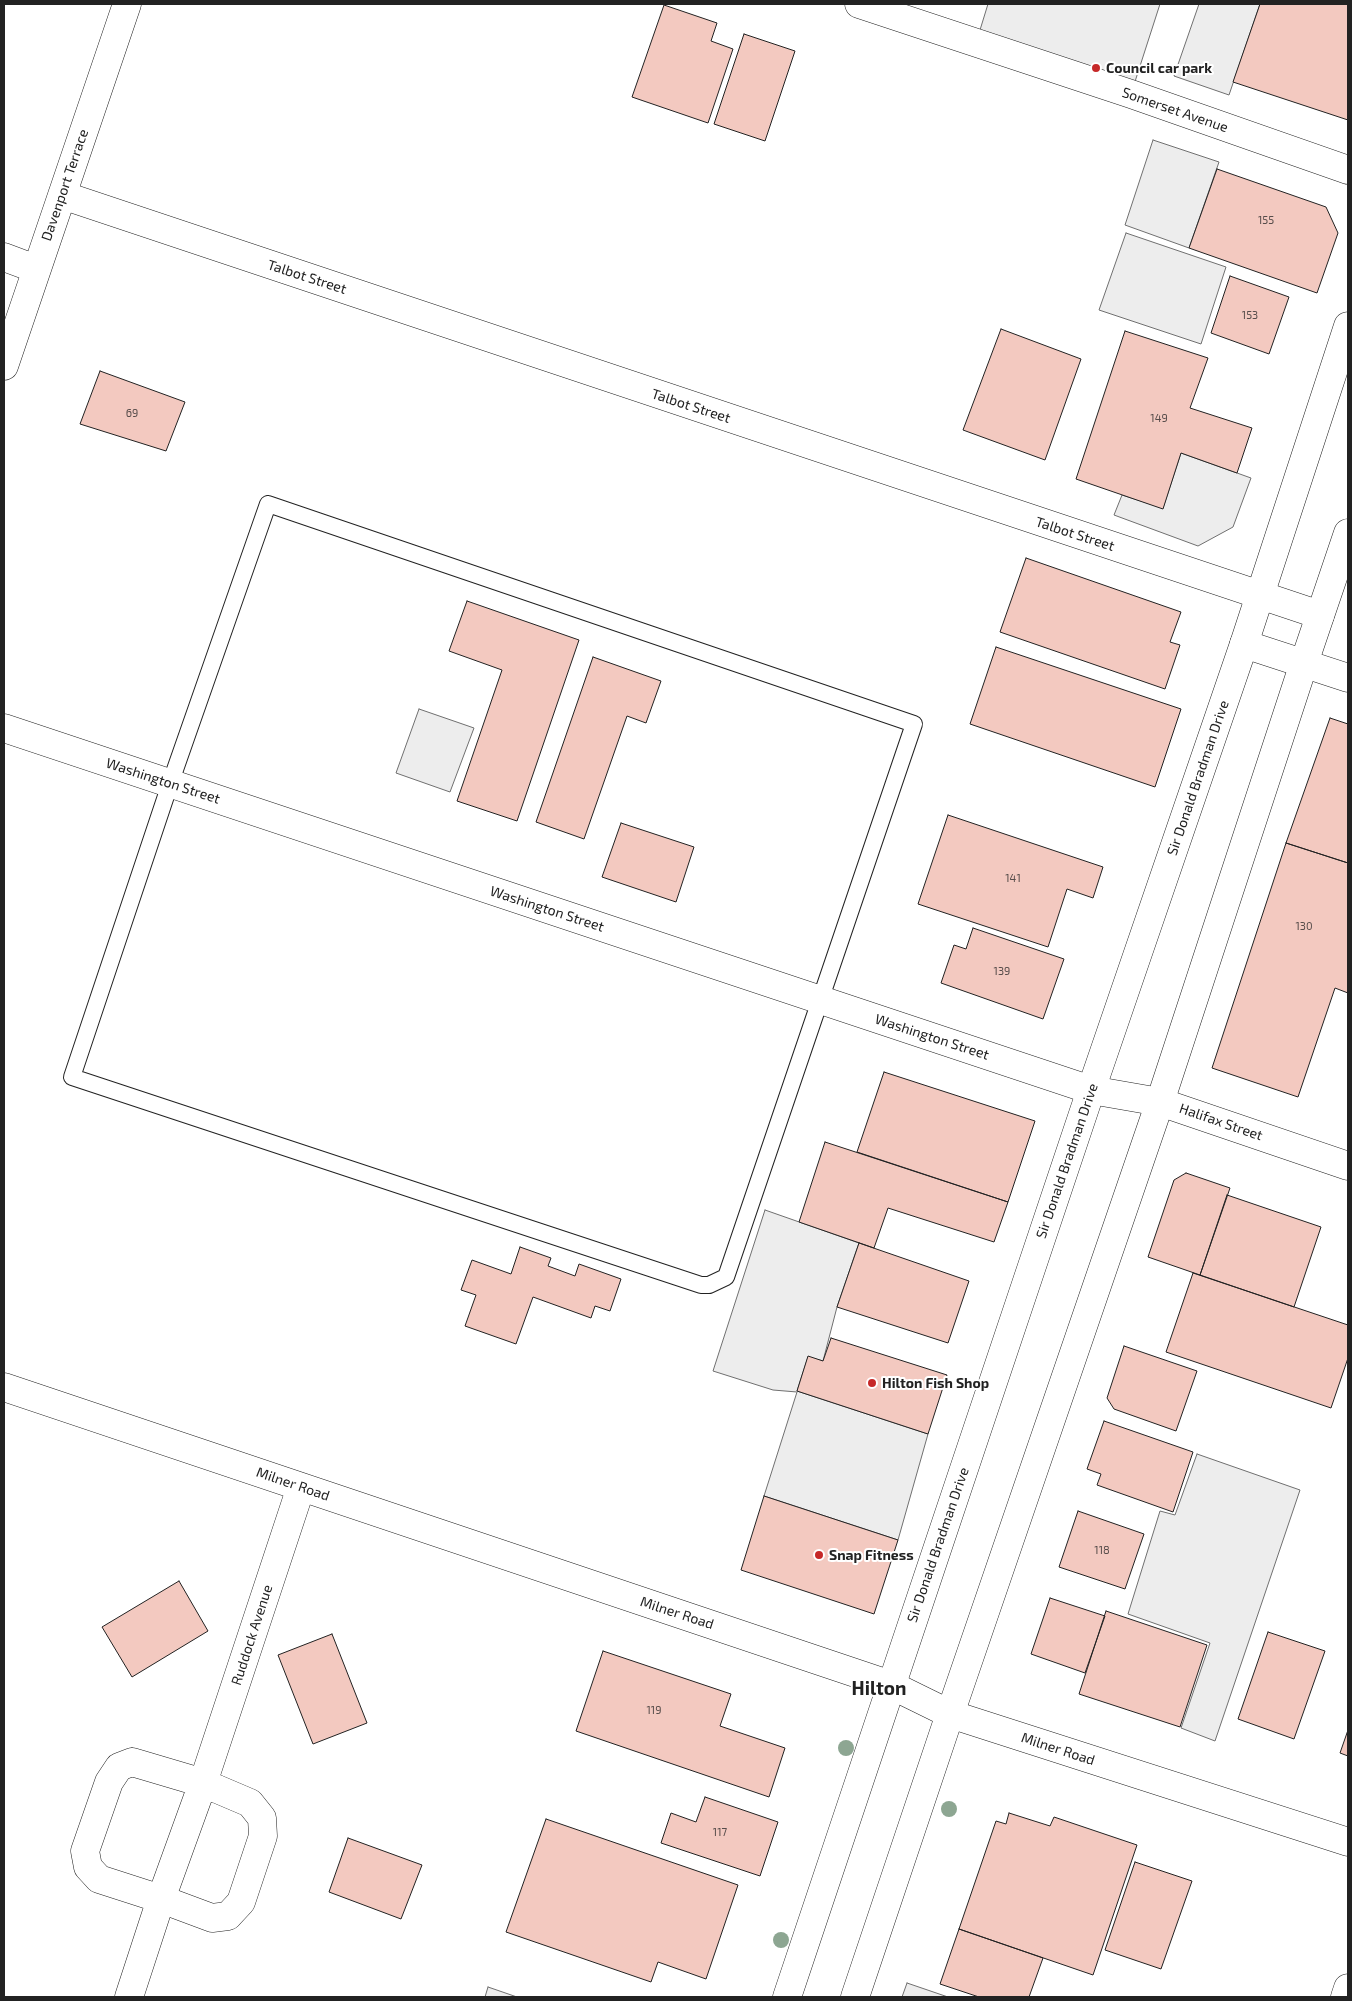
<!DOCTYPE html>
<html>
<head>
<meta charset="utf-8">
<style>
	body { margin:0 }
	#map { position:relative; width:1352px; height:2001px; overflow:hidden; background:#fff; font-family:"Exo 2",sans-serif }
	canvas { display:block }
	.frame { position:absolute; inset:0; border:5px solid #222; pointer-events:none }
</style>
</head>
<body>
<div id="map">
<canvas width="1352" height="2001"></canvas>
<div class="frame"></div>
</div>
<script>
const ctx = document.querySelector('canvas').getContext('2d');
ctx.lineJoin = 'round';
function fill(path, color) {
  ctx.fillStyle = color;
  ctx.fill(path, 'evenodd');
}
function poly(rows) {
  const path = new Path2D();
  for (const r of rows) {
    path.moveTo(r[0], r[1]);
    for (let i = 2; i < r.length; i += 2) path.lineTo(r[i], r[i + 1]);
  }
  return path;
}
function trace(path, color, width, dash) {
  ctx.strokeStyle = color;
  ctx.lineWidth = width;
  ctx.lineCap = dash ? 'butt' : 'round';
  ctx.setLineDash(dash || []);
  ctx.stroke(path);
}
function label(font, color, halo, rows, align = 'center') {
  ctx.font = font + ' "Exo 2",sans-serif';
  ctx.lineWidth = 4;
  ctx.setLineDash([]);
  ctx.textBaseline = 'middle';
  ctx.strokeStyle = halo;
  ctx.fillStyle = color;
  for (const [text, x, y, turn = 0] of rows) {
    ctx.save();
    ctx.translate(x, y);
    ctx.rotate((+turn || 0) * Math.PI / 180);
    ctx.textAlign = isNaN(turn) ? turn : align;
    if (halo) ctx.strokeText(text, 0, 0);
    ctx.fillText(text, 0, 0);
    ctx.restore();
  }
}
const parking = poly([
	[988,4,1160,4,1131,94,976,43,988,4],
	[1199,4,1260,4,1229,95,1174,76,1199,4],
	[1153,140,1219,162,1189,248,1125,225,1153,140],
	[1126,233,1226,267,1201,344,1099,310,1126,233],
	[1181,453,1251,478,1233,527,1198,546,1114,515,1122,495,1163,508,1181,453],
	[419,709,474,728,450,792,396,773,419,709],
	[765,1210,859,1243,837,1307,823,1361,808,1357,797,1391,928,1434,898,1540,764,1496,797,1392,773,1390,713,1371,765,1210],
	[1197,1454,1300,1490,1215,1741,1181,1728,1210,1643,1128,1614,1160,1511,1175,1515,1197,1454],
	[907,1983,948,1997,902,1997,907,1983],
	[488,1987,517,1997,485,1997,488,1987]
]);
fill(parking, '#ededed');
trace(parking, '#6f6f6f', 1);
const building = poly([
	[1260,4,1348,4,1348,120,1233,82,1260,4],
	[664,5,717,23,711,41,733,49,708,123,632,97,664,5],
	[744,34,795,51,765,141,714,124,744,34],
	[1217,169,1326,207,1338,233,1317,293,1189,248,1217,169],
	[1230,276,1289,297,1269,354,1211,333,1230,276],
	[1001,329,1081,359,1045,460,963,430,1001,329],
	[1125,331,1208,358,1190,408,1252,428,1237,473,1181,453,1163,509,1076,479,1125,331],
	[100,371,185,402,166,451,80,424,100,371],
	[1026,558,1181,612,1170,642,1180,645,1165,689,1000,632,1026,558],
	[467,601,579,640,517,821,457,801,502,670,449,651,467,601],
	[996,647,1181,709,1155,787,970,724,996,647],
	[593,657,661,681,646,723,627,716,584,839,536,822,593,657],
	[1330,718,1348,724,1348,863,1286,843,1330,718],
	[948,815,1103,867,1093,898,1067,889,1048,947,918,904,948,815],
	[621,823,694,847,676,902,602,877,621,823],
	[1286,843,1348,863,1348,993,1335,988,1298,1097,1212,1068,1286,843],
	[973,928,1064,959,1043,1019,941,983,954,945,966,949,973,928],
	[884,1072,1035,1121,1008,1202,857,1152,884,1072],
	[825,1142,1008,1202,994,1242,888,1208,874,1248,799,1222,825,1142],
	[1186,1173,1230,1188,1200,1275,1148,1257,1174,1180,1186,1173],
	[1227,1195,1321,1227,1294,1307,1200,1275,1227,1195],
	[859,1243,969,1281,948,1343,837,1307,859,1243],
	[520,1247,551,1258,548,1266,575,1276,579,1264,621,1279,610,1311,595,1306,591,1318,533,1297,516,1344,465,1326,476,1295,461,1290,472,1260,511,1274,520,1247],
	[1193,1273,1348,1325,1348,1358,1331,1408,1166,1352,1193,1273],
	[831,1338,947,1375,928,1434,797,1391,808,1356,823,1361,831,1338],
	[1124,1346,1197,1371,1176,1431,1114,1409,1107,1398,1124,1346],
	[1104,1421,1193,1452,1173,1512,1097,1485,1101,1474,1087,1469,1104,1421],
	[764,1496,898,1540,874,1614,741,1570,764,1496],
	[1078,1511,1144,1534,1125,1589,1059,1567,1078,1511],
	[179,1581,208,1631,132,1677,102,1627,179,1581],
	[1050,1598,1105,1616,1085,1673,1031,1654,1050,1598],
	[1106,1611,1207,1645,1180,1727,1079,1694,1106,1611],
	[1268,1632,1325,1651,1294,1739,1238,1719,1268,1632],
	[332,1634,367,1723,313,1744,278,1655,332,1634],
	[603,1651,731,1694,720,1726,785,1748,769,1797,576,1731,603,1651],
	[1348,1730,1348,1756,1340,1753,1348,1730],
	[705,1797,778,1822,760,1876,661,1843,671,1813,696,1822,705,1797],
	[1009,1813,1050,1826,1054,1817,1137,1845,1093,1975,959,1929,996,1821,1006,1824,1009,1813],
	[546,1819,738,1885,706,1979,658,1962,651,1982,506,1932,546,1819],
	[348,1838,422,1865,401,1919,329,1892,348,1838],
	[1135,1862,1192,1881,1161,1969,1105,1950,1135,1862],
	[959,1929,1043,1958,1029,1997,979,1997,940,1984,959,1929]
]);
fill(building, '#f3c9c0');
trace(building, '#222', 1);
const lane = poly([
	[268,504,914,724,726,1277,709,1285,701,1285,72,1077,170,784,268,504]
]);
const street = poly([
	[859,4,1131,94,1348,170],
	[62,195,1320,615],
	[4,257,36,269],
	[4,366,127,4],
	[1244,644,1348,678],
	[4,728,1091,1090,1160,1102,1348,1166],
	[4,1387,891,1685,950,1714,1348,1842],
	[132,1762,203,1783,250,1803,262,1818,263,1836,241,1902,228,1916,212,1918,161,1899,99,1879,88,1867,85,1851,109,1782,119,1767,132,1762],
	[129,1997,161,1899,203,1783,301,1487],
	[1345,1997,1348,1988]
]);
const primary = poly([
	[787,1997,1091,1090,1244,644,1348,326],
	[855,1997,950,1714,1160,1102,1304,663,1348,533]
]);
trace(lane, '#222', 18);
trace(street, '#222', 29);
trace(primary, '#222', 29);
trace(lane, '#fff', 16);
trace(street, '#fff', 28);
trace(primary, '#fff', 28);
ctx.fillStyle = '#8da692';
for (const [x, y] of [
	[846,1748],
	[949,1809],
	[781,1940]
]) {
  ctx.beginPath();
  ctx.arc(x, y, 8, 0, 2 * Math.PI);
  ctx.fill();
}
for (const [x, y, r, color] of [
	[1096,68,5,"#c62828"],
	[872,1383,5,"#c62828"],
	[819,1555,5,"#c62828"]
]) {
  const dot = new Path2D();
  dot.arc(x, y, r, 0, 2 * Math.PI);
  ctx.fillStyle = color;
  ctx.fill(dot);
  trace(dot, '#fff', 2);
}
label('11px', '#564c4a', null, [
	["155",1266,220],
	["153",1250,315],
	["69",132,413],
	["149",1159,418],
	["141",1013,878],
	["130",1304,926],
	["139",1002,971],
	["118",1102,1550],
	["119",654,1710],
	["117",720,1832]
]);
label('bold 14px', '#222', '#fff', [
	["Council car park",1106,68],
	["Hilton Fish Shop",882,1383],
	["Snap Fitness",829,1555]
], 'left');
label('14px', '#222', '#fff', [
	["Somerset Avenue",1175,110,19],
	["Davenport Terrace",65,185,-71],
	["Talbot Street",307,277,18],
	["Talbot Street",691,406,18],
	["Talbot Street",1075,534,18],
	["Sir Donald Bradman Drive",1198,778,-71],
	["Washington Street",163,781,18],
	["Washington Street",547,909,18],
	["Washington Street",932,1037,18],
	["Halifax Street",1221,1122,19],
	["Sir Donald Bradman Drive",1067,1161,-71],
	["Milner Road",293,1484,19],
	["Sir Donald Bradman Drive",938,1545,-71],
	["Milner Road",677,1613,18],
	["Ruddock Avenue",252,1635,-72],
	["Milner Road",1058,1749,18]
]);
label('bold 19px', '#222', '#fff', [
	["Hilton",879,1689]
]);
</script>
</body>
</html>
